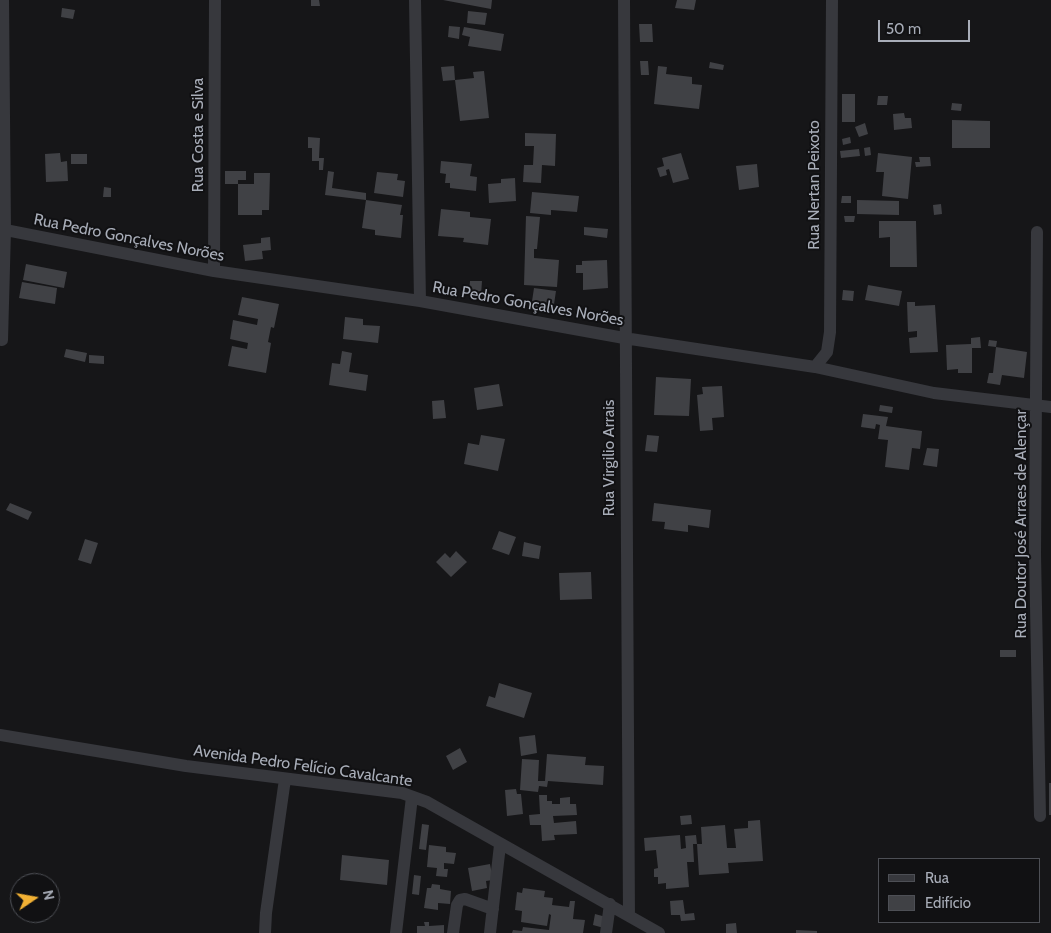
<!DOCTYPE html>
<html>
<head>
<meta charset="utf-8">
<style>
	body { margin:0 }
	#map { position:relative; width:1051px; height:933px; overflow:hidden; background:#161618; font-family:Cabin,sans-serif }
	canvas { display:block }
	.legend { position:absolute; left:878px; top:858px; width:162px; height:65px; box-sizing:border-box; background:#111113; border:1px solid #4d4f55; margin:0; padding:6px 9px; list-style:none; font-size:15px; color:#a8adb8 }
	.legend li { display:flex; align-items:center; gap:10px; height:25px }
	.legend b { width:25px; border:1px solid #4d4f55 }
	.north { position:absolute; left:10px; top:873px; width:50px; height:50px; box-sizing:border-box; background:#111113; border:1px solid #4d4f55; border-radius:50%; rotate:78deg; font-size:14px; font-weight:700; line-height:20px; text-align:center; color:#a8adb8 }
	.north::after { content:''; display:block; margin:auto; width:18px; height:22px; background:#f2b134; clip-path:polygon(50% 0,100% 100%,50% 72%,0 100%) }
	.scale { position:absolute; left:878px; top:20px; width:92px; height:22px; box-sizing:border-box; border:2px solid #a8adb8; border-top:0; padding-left:6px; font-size:15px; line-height:18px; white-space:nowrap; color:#a8adb8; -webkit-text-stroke:4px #111113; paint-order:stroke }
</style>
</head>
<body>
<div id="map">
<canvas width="1051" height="933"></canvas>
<ul class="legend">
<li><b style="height:6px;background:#37383d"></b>Rua</li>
<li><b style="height:14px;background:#404145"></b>Edifício</li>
</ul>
<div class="north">N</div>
<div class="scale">50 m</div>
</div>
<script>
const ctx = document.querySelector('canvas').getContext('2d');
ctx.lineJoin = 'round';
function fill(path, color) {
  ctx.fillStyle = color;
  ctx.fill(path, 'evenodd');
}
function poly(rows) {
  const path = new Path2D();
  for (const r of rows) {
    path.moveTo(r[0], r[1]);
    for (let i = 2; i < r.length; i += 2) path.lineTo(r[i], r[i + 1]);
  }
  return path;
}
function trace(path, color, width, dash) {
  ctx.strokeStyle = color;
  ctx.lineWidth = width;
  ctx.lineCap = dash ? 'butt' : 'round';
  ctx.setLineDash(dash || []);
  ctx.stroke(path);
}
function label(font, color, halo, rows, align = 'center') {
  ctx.font = font + ' Cabin,sans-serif';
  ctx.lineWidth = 4;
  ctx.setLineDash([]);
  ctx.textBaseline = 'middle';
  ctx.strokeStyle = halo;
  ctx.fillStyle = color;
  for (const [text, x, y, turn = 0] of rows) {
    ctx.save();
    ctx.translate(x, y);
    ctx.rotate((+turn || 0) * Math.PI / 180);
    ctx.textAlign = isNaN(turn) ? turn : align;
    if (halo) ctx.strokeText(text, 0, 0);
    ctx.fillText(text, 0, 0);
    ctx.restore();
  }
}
fill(poly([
	[311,0,319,0,320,6,311,6],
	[443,0,492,0,491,9],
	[677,0,696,0,694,10,675,8],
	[62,8,75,10,73,19,61,17],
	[468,11,487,13,485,25,467,23],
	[639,24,652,24,653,42,640,42],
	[449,26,460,27,459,39,448,37],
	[464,27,504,34,501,51,468,46,470,37,462,35],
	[640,61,648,61,649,75,641,75],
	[710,62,724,65,723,70,709,68],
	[454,66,455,80,443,81,441,67],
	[658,66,667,67,666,74,692,77,692,84,702,85,699,109,654,104],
	[484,71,489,118,460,121,455,80,474,78,473,72],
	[842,94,855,94,855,122,842,122],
	[878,96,888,96,887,105,877,105],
	[952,103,962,104,961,111,951,110],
	[904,113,905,118,911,118,912,128,894,130,893,114],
	[952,120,990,121,990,148,952,148],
	[865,123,868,134,859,137,855,127],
	[525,133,556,134,555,166,542,165,541,183,523,182,524,165,533,165,534,146,525,146],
	[308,137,320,138,319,158,324,158,323,170,319,170,319,161,312,161,312,148,308,148],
	[850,137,851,143,843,145,842,139],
	[870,147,871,155,865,156,864,148],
	[859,149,860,156,841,158,840,151],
	[60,153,61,162,67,161,68,181,46,182,45,154],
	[681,153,689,179,673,183,669,169,666,170,667,175,660,177,657,168,664,166,662,158],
	[878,153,912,157,908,199,882,196,884,172,876,172],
	[71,154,87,154,87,164,71,164],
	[919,157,930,157,931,166,916,167,915,162,920,162],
	[441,161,472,164,470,176,477,177,476,191,450,188,450,183,445,183,446,174,440,173],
	[757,164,759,187,739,190,736,166],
	[225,171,246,171,246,180,238,180,238,184,225,184],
	[328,171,334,172,332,188,366,193,366,200,325,195],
	[377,172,398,174,397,180,405,181,403,197,374,193],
	[254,173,270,173,269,210,262,210,262,215,238,215,238,184,254,184],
	[515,178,516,201,489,203,488,184,501,183,501,179],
	[104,187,111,188,111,197,103,197],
	[532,192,579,196,577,212,551,210,551,215,530,213],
	[842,196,851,196,851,203,841,203],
	[366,200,402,205,400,215,403,215,401,238,375,235,375,230,362,228],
	[857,200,899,201,899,215,857,214],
	[941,204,942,214,934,215,933,205],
	[441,209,470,212,470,217,491,219,488,245,463,242,464,238,438,236],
	[526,216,540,217,537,249,534,249,534,258,559,260,557,287,524,285],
	[844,216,855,216,854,222,845,222],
	[879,221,916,221,917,267,890,267,890,237,879,238],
	[584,227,608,229,607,238,584,235],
	[270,237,271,250,262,251,263,259,245,261,243,245,261,243,261,238],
	[607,260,608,288,583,290,583,273,576,273,576,265,582,265,582,261],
	[26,264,67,272,64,288,23,280],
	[470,281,482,281,481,295,469,295],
	[22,282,57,288,55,304,19,298],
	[868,285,902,291,899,306,865,300],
	[534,288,556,291,553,311,531,308],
	[843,290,854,291,853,301,842,300],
	[242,297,279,304,274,328,271,327,268,342,271,343,266,373,228,366,232,346,247,349,248,343,230,339,233,320,257,325,258,319,238,315],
	[907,302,915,302,915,306,935,305,938,352,910,353,909,338,917,337,917,331,908,332],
	[345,317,363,319,363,325,380,326,378,343,343,339],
	[980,337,981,348,972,348,972,373,958,373,958,369,947,370,946,345,971,344,971,338],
	[989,340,997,341,996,347,988,346],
	[996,347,1027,352,1024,378,1002,375,1000,385,987,383,989,373,993,373],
	[66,349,87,353,85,362,64,357],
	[342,351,352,353,349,372,368,375,366,391,329,385,332,363,340,364],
	[89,355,104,356,104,364,89,363],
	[656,377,691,379,689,416,654,415],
	[499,384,503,406,477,410,474,388],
	[722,386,724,417,712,418,713,430,700,431,697,395,703,394,702,387],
	[444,400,446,418,433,419,432,401],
	[880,405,893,407,892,413,879,411],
	[863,414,888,417,886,426,922,431,920,449,912,448,909,470,885,467,888,440,878,439,880,425,876,424,875,429,861,427],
	[481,435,505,439,498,471,464,464,468,443,479,445],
	[647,435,659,436,657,452,645,451],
	[927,448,939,449,937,467,923,465],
	[10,503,32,512,28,520,6,510],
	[654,503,711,510,709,528,688,525,688,532,664,529,665,522,652,521],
	[499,531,516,537,509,555,492,549],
	[85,539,98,543,91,564,78,560],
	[524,542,541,546,539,559,522,556],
	[456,551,467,562,451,577,436,562,445,553,450,558],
	[591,572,592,599,560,600,559,573],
	[1000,650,1016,650,1016,657,1000,657],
	[499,683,532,693,524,718,486,706,489,696,495,698],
	[535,735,537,753,521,756,519,737],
	[460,748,467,762,453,770,446,756],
	[547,754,586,757,585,765,604,766,603,785,548,781,547,787,539,786,538,792,520,790,522,759,539,760,538,781,545,781],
	[1049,783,1051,783,1051,815,1049,815],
	[516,789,517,794,521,794,523,814,507,816,505,790],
	[539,795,547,795,547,801,552,801,552,804,560,804,560,798,570,797,570,804,576,804,577,815,553,816,554,823,576,821,577,834,554,835,555,840,542,841,541,825,530,825,529,815,540,814],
	[691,815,692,824,681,825,680,816],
	[760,820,763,861,728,863,729,873,699,875,697,844,702,844,701,827,725,825,727,848,736,848,734,829,748,828,748,821],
	[422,824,429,825,426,850,419,849],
	[680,835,681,849,686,848,685,836,696,835,697,844,693,844,694,862,687,862,689,887,666,889,666,883,658,884,658,877,654,877,654,869,658,868,656,850,645,851,644,838],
	[429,845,446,847,446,852,456,853,454,864,444,863,444,869,448,869,447,877,436,876,437,868,427,867],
	[342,855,389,860,387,885,340,880],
	[490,864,493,880,486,881,487,888,472,891,468,868],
	[414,875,421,876,419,895,412,894],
	[432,884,440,885,440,889,451,891,450,904,438,903,438,910,424,908,427,888,431,888],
	[523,888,545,891,544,897,553,898,552,905,569,907,570,901,575,901,573,919,585,920,583,933,512,933,513,930,522,931,523,927,549,930,551,915,549,914,547,926,521,922,522,911,515,910,517,892,522,893],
	[683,900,685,914,694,913,695,920,681,921,680,915,671,915,670,901],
	[595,914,606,917,604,928,593,925],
	[424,922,429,922,429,926,444,925,444,933,417,933,417,926,425,926],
	[736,923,737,933,726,933,726,924],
	[796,930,817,931,817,933,796,933]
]), '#404145');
trace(poly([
	[415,0,420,301],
	[624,0,629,916],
	[0,229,214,271,420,301,624,338,815,367,934,393,1051,407],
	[1037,232,1035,554,1040,816],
	[214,271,215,0],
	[2,340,5,230,3,0],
	[815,367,827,352,830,332,832,0],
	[0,735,186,766,402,793,427,802,659,933],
	[265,933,266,913,285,779],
	[396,933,412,797],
	[453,933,457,905,460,900,465,899,493,909],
	[490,933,500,845],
	[606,933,610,904]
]), '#37383d', 12);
label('16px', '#a8adb8', '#111113', [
	["Rua Costa e Silva",198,135,-90],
	["Rua Nertan Peixoto",814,185,-90],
	["Rua Pedro Gonçalves Norões",129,238,11],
	["Rua Pedro Gonçalves Norões",528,304,10],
	["Rua Virgilio Arrais",609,458,-90],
	["Rua Doutor José Arraes de Alençar",1021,524,-90],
	["Avenida Pedro Felício Cavalcante",303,766,8]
]);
</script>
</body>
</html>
